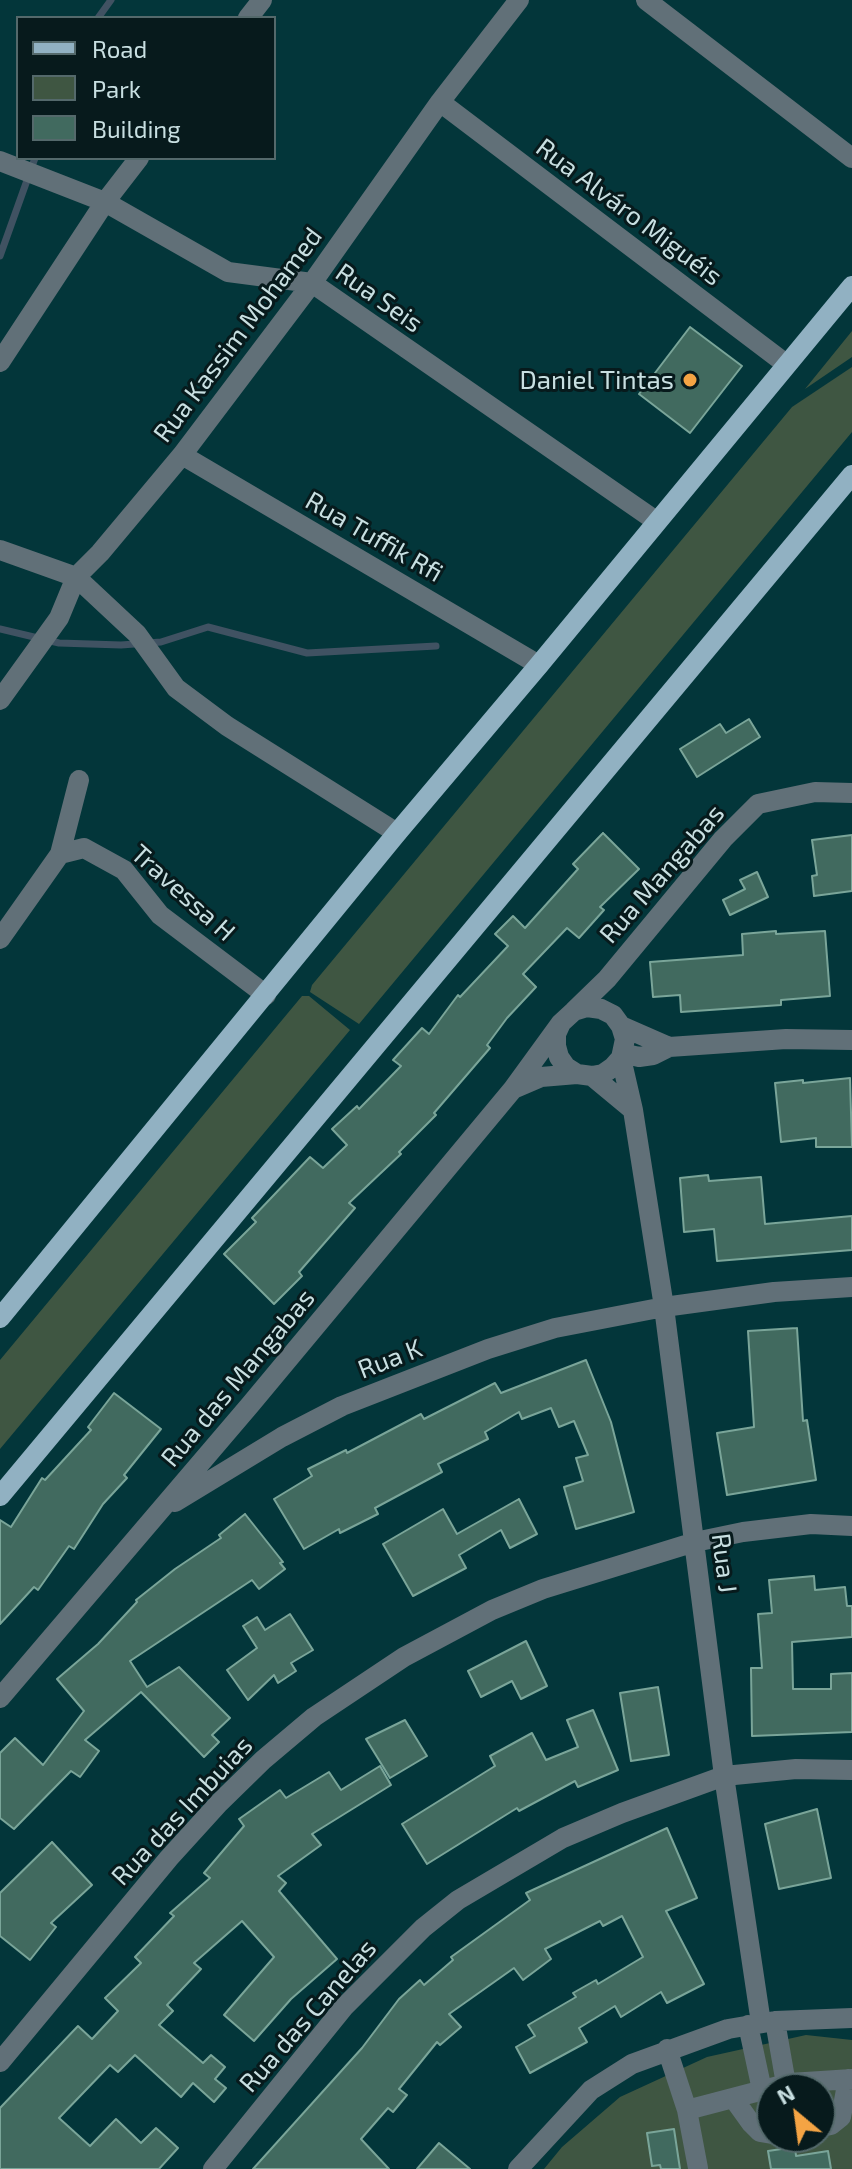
<!DOCTYPE html>
<html>
<head>
<meta charset="utf-8">
<style>
	body { margin:0 }
	#map { position:relative; width:852px; height:2169px; overflow:hidden; background:#03363a; font-family:"Exo 2",sans-serif }
	canvas { display:block }
	.legend { position:absolute; left:16px; top:16px; width:260px; height:144px; box-sizing:border-box; background:#071a1c; border:2px solid #54696b; margin:0; padding:10px 14px; list-style:none; font-size:24px; color:#c8dfe1 }
	.legend li { display:flex; align-items:center; gap:16px; height:40px }
	.legend b { width:40px; border:2px solid #54696b }
	.north { position:absolute; left:756px; top:2073px; width:80px; height:80px; box-sizing:border-box; background:#071a1c; border:2px solid #54696b; border-radius:50%; rotate:331deg; font-size:22px; font-weight:700; line-height:32px; text-align:center; color:#c8dfe1 }
	.north::after { content:''; display:block; margin:auto; width:28px; height:36px; background:#f4a444; clip-path:polygon(50% 0,100% 100%,50% 72%,0 100%) }
</style>
</head>
<body>
<div id="map">
<canvas width="852" height="2169"></canvas>
<ul class="legend">
<li><b style="height:10px;background:#91b1c2"></b>Road</li>
<li><b style="height:22px;background:#3f5642"></b>Park</li>
<li><b style="height:22px;background:#416a5f"></b>Building</li>
</ul>
<div class="north">N</div>
</div>
<script>
const ctx = document.querySelector('canvas').getContext('2d');
ctx.lineJoin = 'round';
function fill(path, color) {
  ctx.fillStyle = color;
  ctx.fill(path, 'evenodd');
}
function poly(rows) {
  const path = new Path2D();
  for (const r of rows) {
    path.moveTo(r[0], r[1]);
    for (let i = 2; i < r.length; i += 2) path.lineTo(r[i], r[i + 1]);
  }
  return path;
}
function trace(path, color, width, dash) {
  ctx.strokeStyle = color;
  ctx.lineWidth = width;
  ctx.lineCap = dash ? 'butt' : 'round';
  ctx.setLineDash(dash || []);
  ctx.stroke(path);
}
function label(font, color, halo, rows, align = 'center') {
  ctx.font = font + ' "Exo 2",sans-serif';
  ctx.lineWidth = 6;
  ctx.setLineDash([]);
  ctx.textBaseline = 'middle';
  ctx.strokeStyle = halo;
  ctx.fillStyle = color;
  for (const [text, x, y, turn = 0] of rows) {
    ctx.save();
    ctx.translate(x, y);
    ctx.rotate((+turn || 0) * Math.PI / 180);
    ctx.textAlign = isNaN(turn) ? turn : align;
    if (halo) ctx.strokeText(text, 0, 0);
    ctx.fillText(text, 0, 0);
    ctx.restore();
  }
}
fill(poly([
	[852,331,852,357,805,389],
	[852,367,852,432,359,1024,310,992,312,985,792,407],
	[302,996,309,996,350,1030,0,1449,0,1360],
	[806,2035,852,2040,852,2169,544,2169,562,2147,620,2097,707,2057],
	[772,2089,820,2089,820,2137,772,2137]
]), '#3f5642');
trace(poly([
	[98,18,111,0],
	[0,256,35,158],
	[0,629,59,643,121,645,161,642,208,627,307,653,436,646]
]), '#405262', 7);
const building = poly([
	[690,327,742,366,690,433,639,394,690,327],
	[749,719,760,737,697,777,680,749,720,724,726,733,749,719],
	[603,833,639,869,600,907,604,910,579,938,567,928,523,974,536,987,507,1018,487,1045,490,1048,434,1113,436,1115,399,1152,401,1154,349,1203,355,1208,299,1272,302,1276,274,1304,224,1254,256,1222,252,1218,310,1157,323,1168,347,1145,332,1129,357,1106,359,1109,401,1066,393,1060,422,1028,429,1034,458,995,460,997,508,946,495,934,513,916,525,928,578,869,573,864,603,833],
	[852,835,852,891,814,896,812,876,817,875,812,840,852,835],
	[757,872,768,897,730,915,723,900,745,889,740,880,757,872],
	[776,931,776,934,825,931,830,996,781,1000,781,1005,681,1012,680,995,653,997,650,962,743,955,742,934,776,931],
	[850,1078,852,1147,816,1147,816,1138,781,1142,775,1083,803,1080,803,1083,850,1078],
	[708,1175,709,1181,761,1177,765,1224,852,1216,852,1250,717,1261,714,1229,684,1232,680,1178,708,1175],
	[797,1328,803,1421,807,1420,816,1480,727,1495,717,1433,754,1427,748,1331,797,1328],
	[586,1360,611,1422,634,1512,576,1529,564,1487,583,1481,576,1458,588,1455,574,1421,559,1427,551,1408,522,1419,519,1412,485,1432,488,1439,438,1464,442,1472,375,1508,378,1514,340,1533,339,1529,304,1549,274,1499,312,1476,308,1469,346,1450,347,1453,421,1414,424,1419,495,1383,501,1393,586,1360],
	[114,1393,161,1429,124,1475,127,1478,103,1504,74,1549,69,1546,38,1590,34,1587,0,1624,0,1520,11,1527,42,1478,45,1480,91,1430,88,1427,114,1393],
	[519,1499,537,1534,510,1548,501,1530,459,1555,466,1568,413,1596,383,1544,443,1509,457,1534,519,1499],
	[245,1514,283,1562,280,1563,285,1569,259,1589,252,1580,130,1661,147,1687,179,1667,230,1718,212,1735,219,1742,204,1757,141,1692,85,1740,99,1751,80,1777,71,1771,14,1829,0,1818,0,1753,15,1738,43,1765,84,1711,57,1679,98,1644,137,1602,136,1600,175,1569,221,1538,219,1535,245,1514],
	[814,1576,815,1590,845,1587,847,1606,852,1606,852,1637,792,1642,793,1689,831,1689,831,1674,852,1673,852,1732,752,1736,751,1668,762,1668,758,1614,772,1613,769,1580,814,1576],
	[290,1614,313,1650,291,1663,296,1671,278,1683,274,1675,248,1700,227,1670,257,1648,243,1626,257,1617,265,1630,290,1614],
	[526,1641,547,1686,521,1699,512,1681,481,1697,468,1671,526,1641],
	[658,1687,669,1755,631,1761,620,1693,658,1687],
	[593,1710,618,1770,578,1787,575,1781,519,1811,517,1808,427,1864,402,1824,495,1766,490,1756,532,1733,546,1760,578,1747,567,1720,593,1710],
	[405,1720,427,1756,390,1778,366,1739,405,1720],
	[380,1766,391,1785,312,1834,321,1845,278,1876,286,1883,279,1891,337,1959,291,1999,254,2041,224,2015,274,1957,242,1921,194,1963,201,1969,167,2005,173,2011,159,2025,203,2063,211,2055,225,2067,215,2079,226,2088,214,2102,193,2083,181,2097,135,2055,118,2072,110,2065,59,2118,90,2146,116,2119,141,2143,156,2128,178,2148,159,2169,0,2169,0,2108,78,2026,92,2039,118,2011,105,1998,141,1963,135,1957,174,1916,170,1913,210,1878,204,1873,244,1826,239,1819,280,1790,286,1798,329,1772,341,1790,380,1766],
	[817,1809,831,1878,779,1889,765,1824,817,1809],
	[667,1828,697,1898,666,1911,704,1984,667,2003,661,1992,621,2017,615,2006,579,2028,587,2042,530,2073,516,2047,535,2036,528,2025,576,1997,573,1993,596,1980,598,1984,643,1957,622,1916,603,1926,600,1921,545,1949,551,1959,523,1980,514,1968,449,2014,461,2027,440,2045,437,2042,399,2089,407,2095,393,2112,388,2108,361,2139,389,2169,253,2169,362,2048,399,1999,420,1980,424,1985,453,1960,451,1957,530,1900,526,1893,667,1828],
	[52,1842,92,1885,51,1923,56,1927,30,1960,0,1936,0,1893,52,1842],
	[674,2129,680,2169,661,2169,660,2165,652,2166,647,2133,674,2129],
	[439,2143,470,2169,417,2169,439,2143],
	[795,2147,796,2156,828,2151,831,2169,771,2169,768,2151,795,2147]
]);
fill(building, '#416a5f');
trace(building, '#7aa599', 2);
trace(poly([
	[646,0,852,158],
	[248,18,262,0],
	[440,102,786,364],
	[0,161,105,202,228,272,312,283,656,521],
	[0,362,105,202,139,158],
	[182,455,539,665],
	[0,550,76,577,137,634,176,688,227,726,397,833],
	[0,700,59,618,76,577,100,553,182,455,312,283,440,102,519,0],
	[60,854,84,848,124,870,160,915,266,995],
	[0,939,60,854,79,780],
	[574,1011,607,979,723,839,758,804,815,792,852,793],
	[621,1026,669,1047,786,1039,852,1040],
	[622,1053,639,1057,653,1055,669,1047],
	[621,1058,633,1110,664,1307,724,1776,761,2023],
	[592,1076,633,1110],
	[513,1089,541,1077,577,1074],
	[175,1502,282,1437,342,1406,488,1349,555,1328,664,1307,774,1292,852,1287],
	[0,1698,250,1405,513,1089,561,1023,574,1011,587,1007,601,1009,613,1015,621,1026,625,1039,621,1058,613,1067,603,1074,592,1076,577,1074,566,1067,559,1057,556,1046,556,1034,561,1023],
	[775,2021,786,2084],
	[748,2025,762,2090],
	[667,2049,687,2110,698,2168],
	[0,2062,169,1858,219,1803,263,1760,314,1717,404,1657,492,1610,543,1589,695,1542,743,1532,811,1524,852,1526],
	[733,2098,751,2123,760,2132,772,2134],
	[687,2110,790,2083,852,2079],
	[820,2127,831,2125,841,2117,848,2079],
	[213,2169,344,2007,423,1928,458,1900,563,1838,622,1813,724,1776,796,1769,852,1770],
	[518,2169,591,2090,632,2064,728,2029,775,2021,852,2018]
]), '#617078', 20);
trace(poly([
	[0,1318,397,833,539,665,852,286],
	[0,1496,852,475]
]), '#91b1c2', 20);
for (const [x, y, r, color] of [
	[690,380,8,"#f4a444"]
]) {
  const dot = new Path2D();
  dot.arc(x, y, r, 0, 2 * Math.PI);
  ctx.fillStyle = color;
  ctx.fill(dot);
  trace(dot, '#071a1c', 3);
}
label('26px', '#c8dfe1', '#071a1c', [
	["Rua Alváro Miguéis",629,212,37],
	["Rua Seis",379,298,35],
	["Rua Kassim Mohamed",238,335,-53],
	["Rua Tuffik Rfi",374,537,30],
	["Rua Mangabas",662,874,-49],
	["Travessa H",183,893,42],
	["Rua K",390,1359,-21],
	["Rua das Mangabas",238,1378,-50],
	["Rua J",724,1563,83],
	["Rua das Imbuias",182,1811,-47],
	["Rua das Canelas",308,2016,-49]
]);
label('26px', '#c8dfe1', '#071a1c', [
	["Daniel Tintas",674,380]
], 'right');
</script>
</body>
</html>
